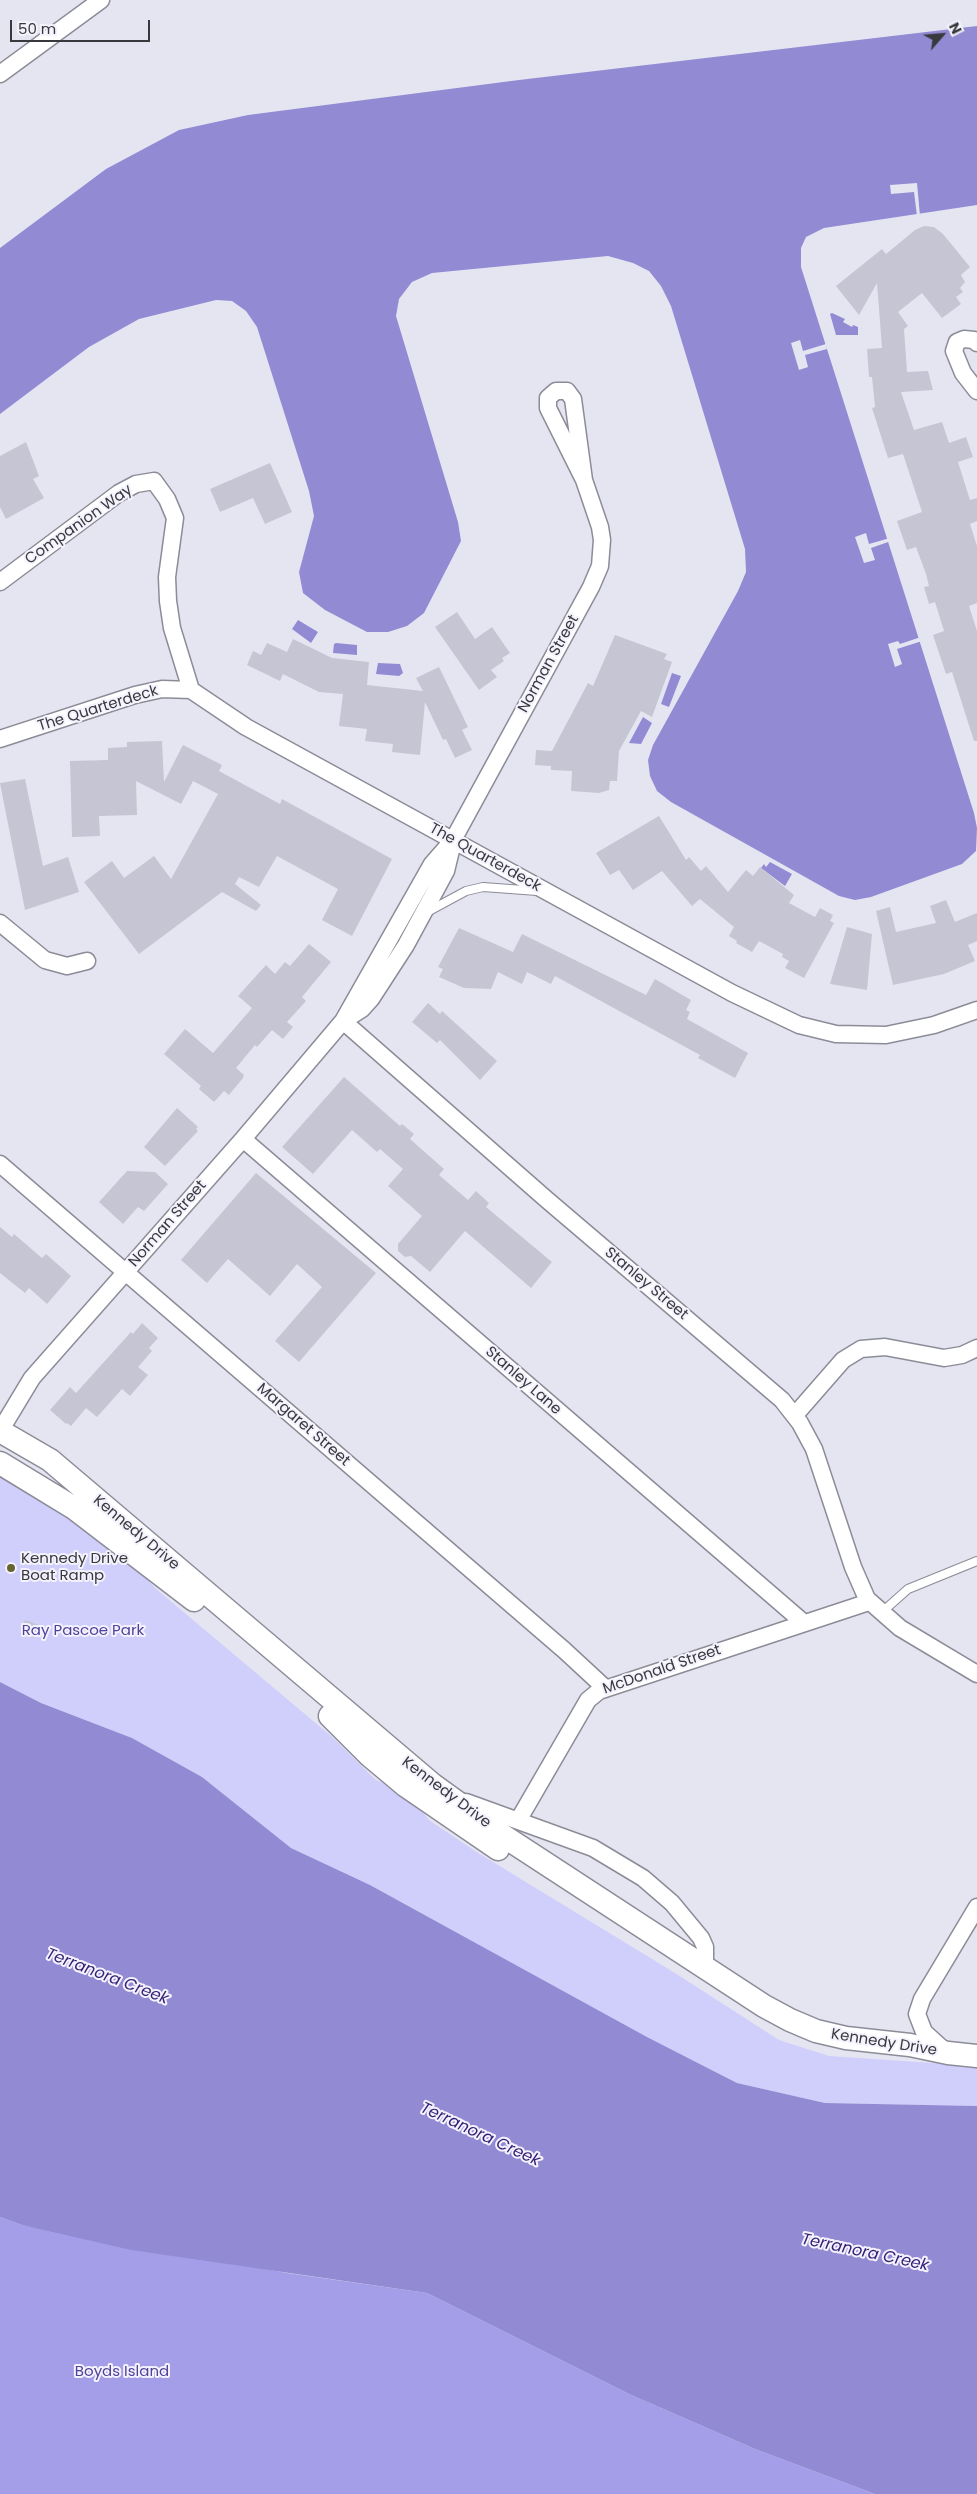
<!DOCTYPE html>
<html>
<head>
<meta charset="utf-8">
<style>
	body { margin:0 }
	#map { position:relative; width:977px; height:2494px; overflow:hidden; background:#e5e5f2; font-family:Poppins,sans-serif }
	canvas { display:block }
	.north { position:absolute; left:917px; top:10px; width:50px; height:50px; -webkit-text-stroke:4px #f3f2fd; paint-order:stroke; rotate:63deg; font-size:14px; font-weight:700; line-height:20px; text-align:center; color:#38383d }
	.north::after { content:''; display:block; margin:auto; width:18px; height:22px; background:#38383d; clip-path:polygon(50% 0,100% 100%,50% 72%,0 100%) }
	.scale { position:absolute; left:10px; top:20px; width:140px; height:22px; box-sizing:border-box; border:2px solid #38383d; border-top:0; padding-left:6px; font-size:15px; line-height:18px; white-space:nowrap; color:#38383d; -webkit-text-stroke:4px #f3f2fd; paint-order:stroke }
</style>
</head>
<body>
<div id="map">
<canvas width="977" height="2494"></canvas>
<div class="north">N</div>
<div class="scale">50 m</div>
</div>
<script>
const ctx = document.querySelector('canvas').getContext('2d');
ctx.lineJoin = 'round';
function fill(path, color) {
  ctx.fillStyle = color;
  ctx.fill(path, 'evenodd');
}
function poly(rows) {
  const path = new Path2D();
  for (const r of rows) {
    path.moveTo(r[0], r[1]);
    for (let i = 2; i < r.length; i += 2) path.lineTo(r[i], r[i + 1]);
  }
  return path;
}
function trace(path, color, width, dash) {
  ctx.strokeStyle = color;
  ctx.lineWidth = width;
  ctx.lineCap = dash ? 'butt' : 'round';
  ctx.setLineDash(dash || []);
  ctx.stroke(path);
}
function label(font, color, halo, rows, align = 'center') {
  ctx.font = font + ' Poppins,sans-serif';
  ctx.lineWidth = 4;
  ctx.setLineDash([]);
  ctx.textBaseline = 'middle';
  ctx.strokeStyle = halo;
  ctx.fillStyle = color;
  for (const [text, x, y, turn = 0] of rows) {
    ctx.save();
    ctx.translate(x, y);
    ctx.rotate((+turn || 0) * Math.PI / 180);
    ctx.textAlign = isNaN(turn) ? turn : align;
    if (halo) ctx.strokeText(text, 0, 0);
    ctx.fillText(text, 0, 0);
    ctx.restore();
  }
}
fill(poly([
	[0,1472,59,1506,143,1574,155,1588,331,1736,376,1780,394,1787,417,1805,429,1820,475,1851,675,1973,779,2040,829,2056,977,2066,977,2106,825,2103,737,2083,647,2037,370,1885,291,1848,202,1777,132,1738,41,1703,0,1682]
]), '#d0cefb');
fill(poly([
	[0,2217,22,2225,287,2273,427,2293,629,2394,755,2449,875,2494,0,2494]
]), '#a49de8');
fill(poly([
	[977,26,977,205,824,228,806,237,801,248,801,267,974,813,977,828,976,851,962,864,871,897,855,900,839,896,671,802,657,791,650,776,648,760,653,745,738,591,746,572,745,549,671,306,661,286,649,271,633,263,608,256,432,273,412,282,399,299,396,316,458,522,461,541,424,613,407,626,388,632,367,632,325,610,303,593,299,572,314,516,309,491,257,327,246,311,232,301,216,300,139,319,89,347,0,414,0,248,106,169,179,130,248,115,519,80],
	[832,313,845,319,843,322,852,327,853,325,858,327,858,335,836,335,830,314],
	[298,620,318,632,311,643,292,629],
	[336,643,357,645,357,655,333,653,334,644],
	[378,663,400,664,403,673,399,676,376,674],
	[672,673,681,676,669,707,661,704],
	[643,717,652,723,641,744,629,743],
	[770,862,792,874,785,886,761,868,764,864,766,867],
	[0,1682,41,1703,132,1738,202,1777,291,1848,370,1885,647,2037,737,2083,825,2103,977,2106,977,2494,875,2494,755,2449,629,2394,427,2293,131,2250,22,2225,0,2217]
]), '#928bd4');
fill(poly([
	[917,183,920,216,917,216,914,192,891,194,890,185],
	[800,340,803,351,826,344,827,349,805,355,808,367,799,370,791,343],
	[866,533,869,544,890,538,891,541,871,548,875,560,864,563,855,537],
	[921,637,922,641,897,649,902,664,895,667,888,644,898,641,900,644]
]), '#e5e5f2');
fill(poly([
	[924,226,934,227,943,234,970,267,961,275,965,282,960,288,963,292,956,297,961,304,942,318,922,293,898,312,908,326,904,329,907,372,928,371,933,390,901,392,914,430,942,422,949,443,966,437,973,457,958,462,970,500,977,498,977,521,970,524,977,546,977,603,969,606,977,631,977,741,974,741,952,672,946,674,933,635,944,631,935,602,929,604,924,587,929,586,926,574,916,547,907,550,897,521,922,512,903,454,888,458,872,408,875,407,872,377,869,377,867,349,882,348,877,283,859,315,836,286,882,249,886,254,915,230],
	[26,442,39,476,33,479,44,498,6,519,0,507,0,456],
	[270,463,292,512,265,524,253,498,220,512,210,489],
	[457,612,475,639,492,627,510,653,502,658,504,661,491,670,497,677,479,690,435,627],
	[615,635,667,654,664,659,672,662,652,717,641,711,619,751,617,781,610,781,609,790,599,793,571,791,572,771,551,770,551,766,535,765,536,750,552,751,588,683,593,686],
	[293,639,332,658,369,662,367,685,423,691,416,678,439,667,468,727,462,730,472,750,455,758,446,739,443,740,425,702,420,755,392,752,393,744,365,741,367,729,339,726,343,694,319,692,283,674,280,681,247,665,253,651,261,655,267,643,287,652],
	[162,741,164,782,183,745,222,765,219,771,280,804,282,799,392,859,352,936,322,920,338,889,277,856,259,887,239,877,235,884,261,905,256,911,222,892,139,954,84,882,112,861,124,878,154,856,171,879,218,794,193,781,181,804,136,781,137,815,99,816,100,836,72,837,70,761,108,760,108,748,127,747,127,742],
	[25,779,43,866,68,857,79,892,25,910,0,783],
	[659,816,686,860,689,857,701,871,706,866,728,892,746,870,753,876,760,867,794,895,789,903,815,917,820,908,833,915,830,921,834,923,804,978,785,968,789,961,782,957,783,954,759,941,752,952,736,943,737,941,729,936,734,927,700,899,692,906,662,871,633,890,619,870,610,875,596,853],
	[946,900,955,922,977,913,977,941,968,945,975,961,944,974,893,985,876,911,890,907,896,932,936,923,930,906],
	[847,927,872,934,867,990,830,984],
	[459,928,513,952,522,934,646,995,655,979,691,1000,686,1010,690,1012,687,1019,748,1053,735,1078,698,1058,700,1055,555,976,551,984,527,972,522,984,498,972,491,989,464,988,439,977,443,969,438,967],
	[309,944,331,962,302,997,306,1001,287,1022,293,1027,283,1039,272,1030,257,1047,255,1045,236,1068,244,1075,243,1078,229,1095,224,1091,214,1102,199,1089,201,1086,164,1054,185,1029,213,1053,252,1008,238,996,266,965,275,974,285,962,290,966],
	[428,1003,440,1014,442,1011,497,1061,480,1080,440,1040,437,1043,412,1022],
	[344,1077,400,1126,402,1124,414,1134,410,1139,444,1169,439,1175,468,1200,476,1191,489,1203,486,1207,552,1262,531,1288,465,1231,430,1272,411,1256,405,1257,398,1251,398,1244,422,1216,388,1186,403,1169,380,1149,377,1152,352,1130,313,1174,282,1147],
	[177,1108,198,1127,196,1129,198,1131,165,1166,144,1147],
	[127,1171,155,1172,168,1184,144,1211,138,1207,123,1224,99,1202],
	[256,1173,376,1273,299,1362,275,1341,322,1287,297,1264,270,1296,228,1259,207,1283,181,1260],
	[0,1227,12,1237,14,1234,42,1258,46,1254,71,1276,47,1304,29,1288,25,1293,0,1273],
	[142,1323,158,1338,149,1348,152,1351,138,1367,148,1375,130,1396,122,1389,97,1417,86,1408,71,1426,67,1423,66,1424,50,1410,70,1387,76,1393,131,1332,133,1334],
	[25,1620,39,1625,34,1638,20,1634]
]), '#c6c5d3');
const lane = poly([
	[429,911,466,891,483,887,537,891],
	[881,1613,908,1589,977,1561]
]);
const street = poly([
	[0,74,101,0],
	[977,343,974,340,964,339,957,342,954,351,963,373,977,391],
	[0,582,119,493,136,484,154,481,167,499,175,518,167,577,168,601,172,628,191,690],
	[0,739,135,695,162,689,191,690,246,727,732,993,799,1025,836,1034,886,1035,934,1025,977,1010],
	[0,923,45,960,67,966,87,961],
	[343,1021,546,1199,782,1400,800,1423,814,1449,853,1567,867,1599,900,1628,977,1674],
	[343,1021,432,864,453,840,591,587,600,566,602,540,600,527,584,480,548,408,548,398,556,391,567,391,573,399,584,480],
	[243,1139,804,1623],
	[0,1164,564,1650,604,1687],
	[795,1415,843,1360,861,1349,885,1347,944,1358,962,1355,977,1348],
	[0,1431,32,1378,243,1139,343,1021,362,1009,371,999,406,945,446,871,453,842],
	[466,1802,593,1848,643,1878,672,1903,701,1938,705,1947,705,1966],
	[519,1819,588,1700,599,1691,869,1602],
	[946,2052,924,2032,917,2014,922,1999,977,1907]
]);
const secondary = poly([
	[0,1431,50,1460,433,1785,505,1837,764,2006,790,2020,816,2031,846,2038,910,2045,948,2053,977,2056],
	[0,1463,74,1508,194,1600],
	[330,1716,369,1755,406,1786,498,1849]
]);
trace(lane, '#8c8c98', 10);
trace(street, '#8c8c98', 19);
trace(secondary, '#8c8c98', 25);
trace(lane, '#fff', 8);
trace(street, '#fff', 16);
trace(secondary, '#fff', 22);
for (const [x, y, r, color] of [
	[11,1568,5,"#666431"]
]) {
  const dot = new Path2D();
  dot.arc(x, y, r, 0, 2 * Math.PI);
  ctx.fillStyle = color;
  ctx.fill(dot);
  trace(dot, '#f3f2fd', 2);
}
label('15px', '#38383d', '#f3f2fd', [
	["Companion Way",79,525,-35],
	["Norman Street",549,664,-61],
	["The Quarterdeck",98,709,-17],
	["The Quarterdeck",485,858,29],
	["Norman Street",168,1224,-49],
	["Stanley Street",646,1284,40],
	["Stanley Lane",523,1381,41],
	["Margaret Street",303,1425,41],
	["Kennedy Drive",136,1533,40],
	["McDonald Street",662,1670,-19],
	["Kennedy Drive",446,1793,37],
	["Kennedy Drive",884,2043,9]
]);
label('15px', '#38383d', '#f3f2fd', [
	["Kennedy Drive",21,1559],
	["Boat Ramp",21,1576]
], 'left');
label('15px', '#514299', '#f3f2fd', [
	["Ray Pascoe Park",83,1631],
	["Boyds Island",122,2372]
]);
label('italic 16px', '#341f75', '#f3f2fd', [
	["Terranora Creek",107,1977,21],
	["Terranora Creek",480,2135,25],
	["Terranora Creek",865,2253,12]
]);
</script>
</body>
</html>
